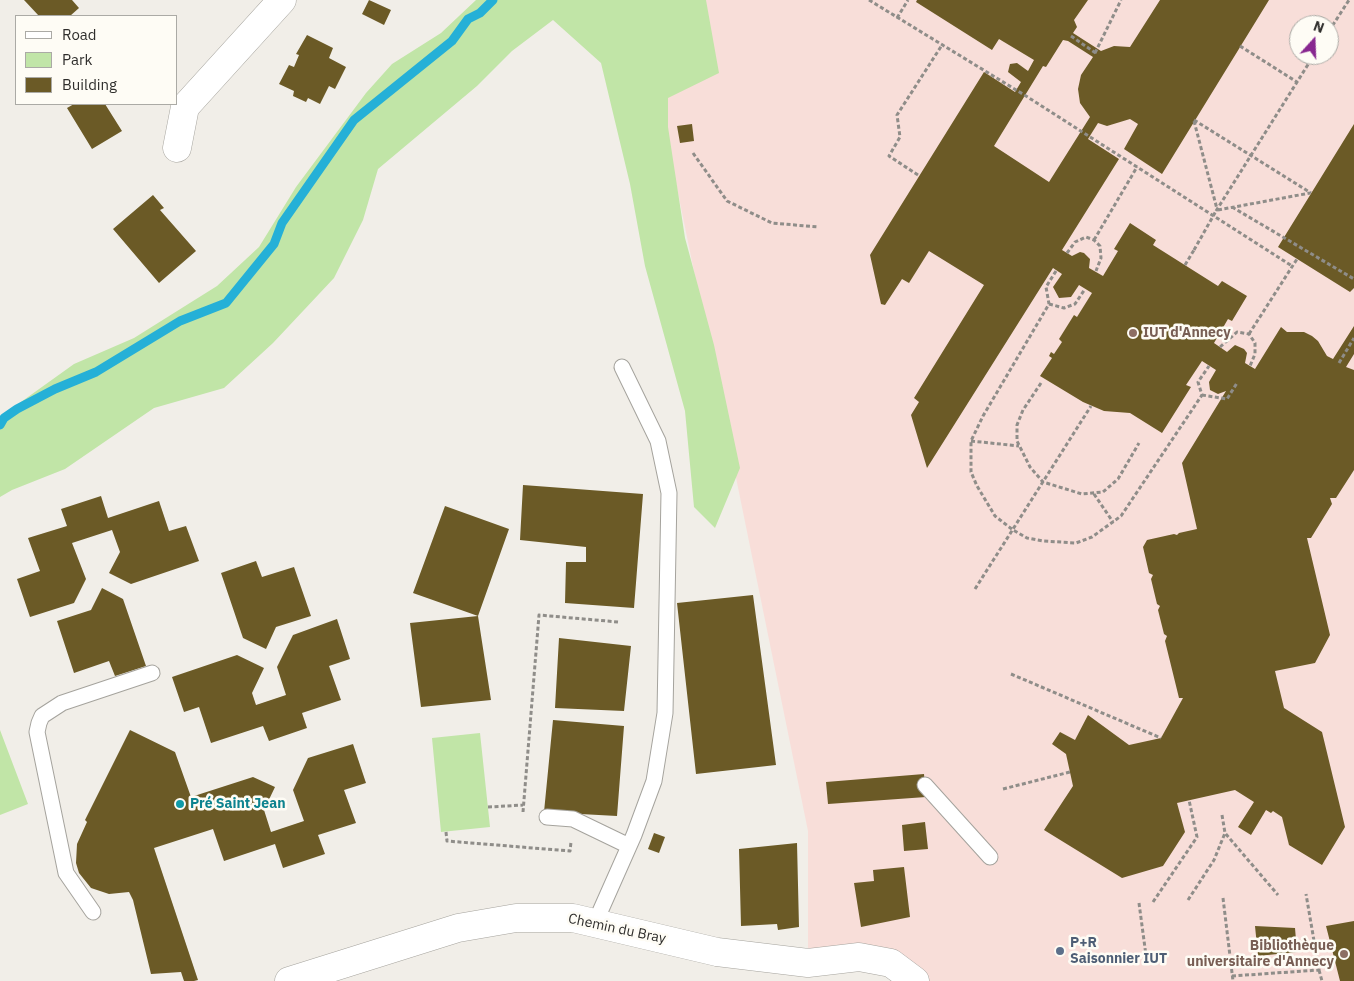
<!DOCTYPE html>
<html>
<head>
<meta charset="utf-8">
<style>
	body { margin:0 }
	#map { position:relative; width:1354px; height:981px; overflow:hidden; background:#f1eee8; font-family:"IBM Plex Sans",sans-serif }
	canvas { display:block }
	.legend { position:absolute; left:15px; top:15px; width:162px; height:90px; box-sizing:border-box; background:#fefcf5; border:1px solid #abaaa5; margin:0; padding:6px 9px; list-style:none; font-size:15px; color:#2f2e2c }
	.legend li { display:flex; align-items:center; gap:10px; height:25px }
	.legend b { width:25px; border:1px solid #abaaa5 }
	.north { position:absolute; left:1289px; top:15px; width:50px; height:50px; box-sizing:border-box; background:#fefcf5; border:1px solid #abaaa5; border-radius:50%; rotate:20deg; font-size:14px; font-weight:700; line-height:20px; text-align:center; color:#2f2e2c }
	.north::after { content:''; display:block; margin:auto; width:18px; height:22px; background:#882790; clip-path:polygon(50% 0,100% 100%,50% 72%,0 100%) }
</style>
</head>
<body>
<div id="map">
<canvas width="1354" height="981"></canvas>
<ul class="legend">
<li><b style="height:6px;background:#fff"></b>Road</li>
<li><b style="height:14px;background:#c1e5a7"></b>Park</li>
<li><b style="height:14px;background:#6b5a26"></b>Building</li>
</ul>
<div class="north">N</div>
</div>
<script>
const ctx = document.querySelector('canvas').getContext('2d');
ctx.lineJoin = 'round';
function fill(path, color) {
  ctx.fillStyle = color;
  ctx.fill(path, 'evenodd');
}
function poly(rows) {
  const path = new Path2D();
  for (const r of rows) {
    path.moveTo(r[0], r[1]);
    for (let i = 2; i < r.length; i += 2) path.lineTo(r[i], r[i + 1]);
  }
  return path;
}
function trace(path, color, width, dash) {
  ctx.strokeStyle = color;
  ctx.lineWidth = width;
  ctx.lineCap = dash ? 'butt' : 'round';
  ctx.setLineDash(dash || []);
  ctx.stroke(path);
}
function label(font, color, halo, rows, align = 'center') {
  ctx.font = font + ' "IBM Plex Sans",sans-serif';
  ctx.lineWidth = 5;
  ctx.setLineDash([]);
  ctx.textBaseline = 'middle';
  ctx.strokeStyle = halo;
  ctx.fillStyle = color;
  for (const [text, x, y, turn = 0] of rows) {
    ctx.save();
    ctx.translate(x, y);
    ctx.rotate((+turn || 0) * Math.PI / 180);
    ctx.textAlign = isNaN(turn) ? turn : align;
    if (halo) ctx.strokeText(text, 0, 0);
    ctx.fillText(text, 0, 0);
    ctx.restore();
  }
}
fill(poly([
	[670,0,1354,0,1354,981,915,981,913,979,808,963,808,831,654,75],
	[1299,25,1329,25,1329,55,1299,55]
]), '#f8ded9');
fill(poly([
	[476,0,706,0,719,73,668,98,668,127,685,238,714,345,740,468,715,528,694,507,685,411,645,266,630,184,601,63,553,20,512,51,477,86,378,169,363,220,334,278,273,343,224,388,154,408,65,469,12,490,0,497,0,417,74,364,134,338,217,286,259,247,296,187,366,93,392,64,441,33],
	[0,730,28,804,0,815],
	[480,733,490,827,441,832,432,738]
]), '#c1e5a7');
trace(poly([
	[0,425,4,418,17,409,55,389,96,372,180,321,226,303,274,244,282,223,354,120,452,41,468,19,480,13,493,0]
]), '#25b0d7', 9);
fill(poly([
	[24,0,72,0,79,8,70,16,39,16],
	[369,0,391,10,384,25,362,14],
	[917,0,1088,0,1074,20,1077,27,1073,33,1101,51,1114,46,1130,47,1160,0,1269,0,1162,174,1124,149,1138,124,1130,119,1107,126,1098,123,1088,139,1119,159,1062,250,1072,256,1080,252,1084,253,1090,259,1089,268,1103,276,1118,251,1114,249,1130,223,1156,240,1153,245,1218,286,1222,281,1247,296,1232,321,1228,319,1214,343,1227,352,1235,345,1244,349,1247,353,1245,363,1255,369,1281,327,1287,332,1304,332,1312,336,1318,341,1327,356,1333,359,1354,326,1354,354,1346,367,1354,370,1354,470,1336,498,1330,498,1332,504,1311,538,1307,538,1330,635,1315,663,1275,671,1284,708,1322,732,1345,827,1322,865,1289,845,1282,817,1273,811,1271,813,1266,810,1251,835,1238,827,1254,802,1235,790,1177,803,1185,832,1163,866,1122,878,1044,830,1073,786,1066,754,1052,744,1060,732,1075,740,1088,715,1129,745,1161,738,1183,698,1179,698,1165,641,1167,636,1164,634,1158,610,1160,606,1157,604,1151,579,1153,575,1149,573,1143,547,1147,540,1174,534,1177,535,1179,533,1197,529,1182,463,1226,391,1218,394,1210,390,1209,382,1216,370,1202,361,1186,385,1191,387,1162,433,1130,413,1104,411,1083,402,1040,376,1052,358,1049,356,1051,352,1054,354,1062,342,1059,339,1074,315,1077,317,1092,293,1079,285,1071,297,1059,298,1053,287,1062,274,1053,268,927,468,911,415,919,402,914,398,984,285,929,251,909,283,902,279,885,305,881,304,870,255,984,72,1015,92,1021,82,1008,72,1010,64,1017,63,1028,71,1034,60,999,39,992,50,916,2],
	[1063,40,1068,41,1093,57,1081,75,1078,89,1080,103,1090,117,1049,182,994,146,1043,66,1046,67],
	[307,35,333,48,329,58,346,67,335,89,329,86,320,104,308,98,306,102,293,96,294,91,279,84,289,65,294,67,299,55,296,54],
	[74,104,105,104,122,131,92,149,67,108],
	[692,124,694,141,680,143,677,126],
	[1354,124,1354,288,1350,292,1278,247],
	[153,195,164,208,160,210,196,251,159,283,113,229],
	[523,485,643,494,634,608,565,603,566,562,586,562,586,547,520,540],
	[101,496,108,518,159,501,169,531,186,526,199,561,131,584,109,573,120,552,112,530,72,543,86,579,74,603,30,617,17,579,40,571,28,538,67,526,61,509],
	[445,506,509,529,478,616,413,593],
	[256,561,262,577,294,567,311,616,276,627,266,649,243,638,221,573],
	[102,588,123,599,146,666,115,676,109,661,74,673,57,621,91,610],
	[753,595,776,765,696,774,677,603],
	[478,616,491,700,421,707,410,623],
	[337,619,350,659,329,666,341,700,302,713,307,728,269,741,263,726,211,743,199,707,184,712,172,677,237,655,264,668,252,693,256,705,286,695,277,667,293,635],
	[559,638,631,646,624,711,555,708],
	[553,720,624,726,617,816,544,812],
	[130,730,175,752,191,797,253,777,275,787,264,810,271,832,304,821,293,790,308,758,353,744,366,783,344,790,356,823,318,835,325,854,283,868,275,844,224,861,213,829,154,848,198,980,194,981,184,981,181,972,151,974,133,900,129,892,109,894,91,888,79,873,76,863,77,844,87,822,85,820],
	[924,774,926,797,828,804,826,782],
	[925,822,928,849,904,851,902,825],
	[654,833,665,837,659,853,648,849],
	[797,843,799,927,778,930,777,924,741,926,739,849],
	[904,867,910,917,861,927,854,883,874,881,873,870],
	[1354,921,1354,981,1340,981,1326,926],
	[1255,926,1295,928,1297,952,1258,956]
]), '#6b5a26');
const lane = poly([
	[925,785,990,857],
	[547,817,573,819,629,846],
	[93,912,66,873,37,732,39,723,42,716,62,703,152,673],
	[595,923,634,835,654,781,665,713,669,493,658,441,622,367]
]);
const street = poly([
	[177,148,185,107,282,0],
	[289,981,458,928,516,918,573,918,717,952,808,963,859,957,891,963,915,981]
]);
trace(lane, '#a5a39d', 17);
trace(street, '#a5a39d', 29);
trace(poly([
	[869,0,1026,96,1292,266],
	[897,18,908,0],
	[1329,31,1349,0],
	[1071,36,1097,54],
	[1240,46,1297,82],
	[1095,53,1121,0],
	[1194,120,1311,193],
	[1194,121,1217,209],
	[693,153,727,201,772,223,818,227],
	[918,175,889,156,900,137,897,115,942,45],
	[1232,207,1354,279],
	[1218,210,1310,193],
	[1216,211,1314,55],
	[1094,240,1137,167],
	[1067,253,1075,242,1086,237,1094,240,1100,246,1101,258,1096,271],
	[1185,265,1194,250],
	[1056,271,1046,287,1049,304,983,416,971,441,971,472,977,486,995,516,1013,530,1027,538,1043,541,1076,543,1092,537,1121,516,1202,395,1198,382,1209,366],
	[1049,304,1064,308,1075,304,1085,289],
	[1249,334,1297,259],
	[1220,347,1237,332,1249,334,1255,343,1255,354,1250,366],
	[1339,363,1354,338],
	[1041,383,1023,410,1017,425,1017,441,1030,467,1043,482,1082,494,1103,492,1118,479,1139,443],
	[1202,395,1227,399,1237,383],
	[971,441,1019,446],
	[1094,494,1113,522],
	[975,589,1091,406],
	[1011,674,1161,738],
	[1003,789,1070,772],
	[488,807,523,805],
	[523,812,539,615,618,622],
	[1222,815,1225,833,1278,895],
	[446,832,447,841,570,851,571,842],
	[1223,898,1233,981],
	[1188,900,1214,860,1225,833],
	[1153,902,1197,837,1189,800],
	[1139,903,1147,963],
	[1319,970,1322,981],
	[1232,976,1319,970,1306,894]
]), '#8f8d89', 3, [4, 2.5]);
trace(lane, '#fff', 15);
trace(street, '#fff', 28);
trace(poly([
	[1194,250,1216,211]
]), '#8f8d89', 3, [4, 2.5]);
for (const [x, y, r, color] of [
	[1133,333,5,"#8d6e63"],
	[180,804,5,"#0f9aa8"],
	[1060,951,5,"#5c6f8a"],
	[1344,954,5,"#8d6e63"]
]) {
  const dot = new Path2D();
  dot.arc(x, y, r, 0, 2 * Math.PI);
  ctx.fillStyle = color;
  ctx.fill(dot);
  trace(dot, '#fefcf5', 2);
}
label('bold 14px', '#785e54', '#fefcf5', [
	["IUT d'Annecy",1143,333],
	["Bibliothèque",1334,946,"right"],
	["universitaire d'Annecy",1334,962,"right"]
], 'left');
label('bold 14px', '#0d838f', '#fefcf5', [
	["Pré Saint Jean",190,804]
], 'left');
label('14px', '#2f2e2c', '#fefcf5', [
	["Chemin du Bray",617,929,12]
]);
label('bold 14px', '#4e5e75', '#fefcf5', [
	["P+R",1070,943],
	["Saisonnier IUT",1070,959]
], 'left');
</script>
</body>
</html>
